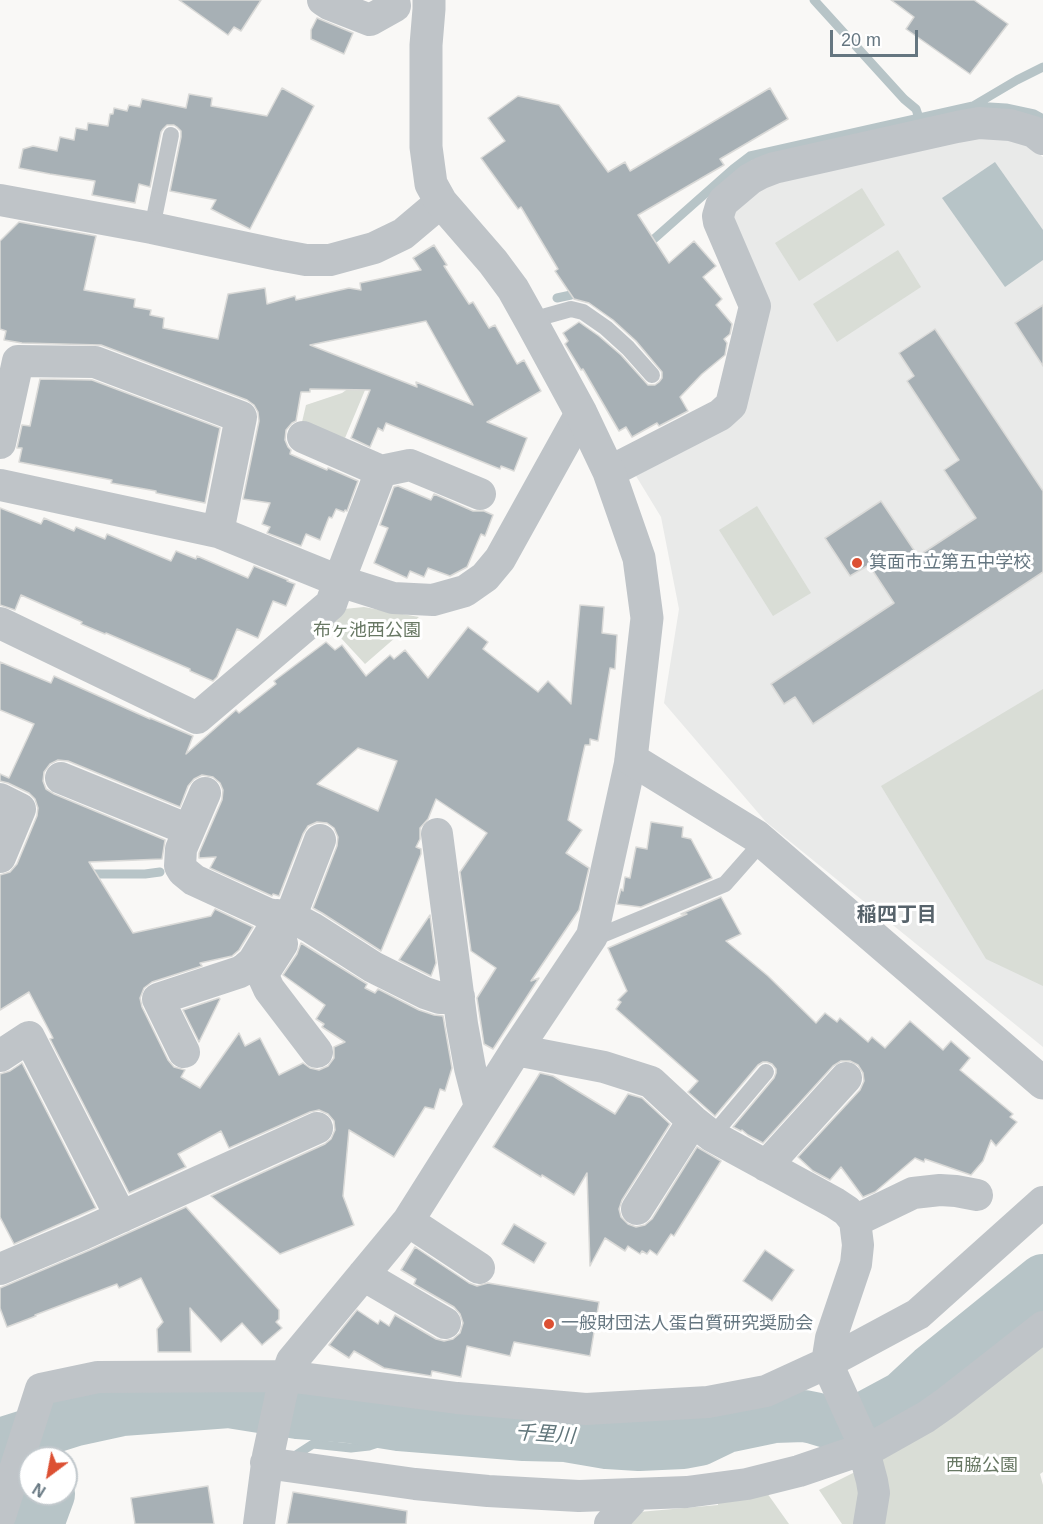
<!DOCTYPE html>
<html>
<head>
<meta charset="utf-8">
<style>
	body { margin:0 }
	#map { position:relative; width:1043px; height:1524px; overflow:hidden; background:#f9f8f6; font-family:Arial,sans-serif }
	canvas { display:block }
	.north { position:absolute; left:18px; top:1446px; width:60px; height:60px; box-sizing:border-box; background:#fff; border:2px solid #c1c8cc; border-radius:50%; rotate:212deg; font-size:16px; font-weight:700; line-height:24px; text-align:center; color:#657680 }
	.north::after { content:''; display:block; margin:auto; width:21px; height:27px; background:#dc5033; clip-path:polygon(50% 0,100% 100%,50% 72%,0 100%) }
	.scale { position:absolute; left:830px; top:30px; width:88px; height:27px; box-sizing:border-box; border:3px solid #657680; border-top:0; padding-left:8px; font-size:18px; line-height:21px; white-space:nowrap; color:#657680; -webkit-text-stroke:4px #fff; paint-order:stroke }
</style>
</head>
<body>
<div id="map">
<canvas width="1043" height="1524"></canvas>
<div class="north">N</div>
<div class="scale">20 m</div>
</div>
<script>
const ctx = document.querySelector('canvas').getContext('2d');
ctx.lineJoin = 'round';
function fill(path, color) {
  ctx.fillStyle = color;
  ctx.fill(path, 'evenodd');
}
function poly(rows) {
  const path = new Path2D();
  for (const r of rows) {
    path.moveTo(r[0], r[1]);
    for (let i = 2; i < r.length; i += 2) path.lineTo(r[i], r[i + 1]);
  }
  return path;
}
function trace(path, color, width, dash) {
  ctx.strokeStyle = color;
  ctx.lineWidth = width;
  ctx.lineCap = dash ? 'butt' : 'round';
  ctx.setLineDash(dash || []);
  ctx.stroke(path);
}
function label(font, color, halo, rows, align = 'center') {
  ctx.font = font + ' Arial,"Noto Sans JP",sans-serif';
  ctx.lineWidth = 6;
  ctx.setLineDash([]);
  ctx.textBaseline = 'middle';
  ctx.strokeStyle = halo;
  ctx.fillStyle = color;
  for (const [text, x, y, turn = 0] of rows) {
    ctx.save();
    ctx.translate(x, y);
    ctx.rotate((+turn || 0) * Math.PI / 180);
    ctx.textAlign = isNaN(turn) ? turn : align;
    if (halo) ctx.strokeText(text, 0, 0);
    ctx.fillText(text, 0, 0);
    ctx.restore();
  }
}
fill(poly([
	[972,136,1020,140,1043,157,1043,1047,766,822,664,703,679,609,661,517,636,476,740,417,766,304,730,207,764,181]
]), '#e9eae9');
fill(poly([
	[862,188,885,225,799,281,775,243],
	[898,250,921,287,837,342,813,304],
	[373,371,345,438,302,422,306,405,342,393],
	[757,506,811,593,773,616,719,530],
	[364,607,419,617,365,664,329,625,344,609],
	[1043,689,1043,986,986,959,881,786],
	[1043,1344,1043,1472,1040,1474,1043,1485,1043,1524,879,1524,878,1461],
	[859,1470,859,1524,842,1524,819,1490],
	[767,1493,789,1524,625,1524,639,1512,718,1505,718,1501]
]), '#d9ddd6');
fill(poly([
	[995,162,1043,230,1043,260,1005,287,942,198]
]), '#b7c4c7');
trace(poly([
	[814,0,904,99,916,109,919,118],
	[973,106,1017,80,1043,67],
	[646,246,733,169,750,156,973,106,1006,108,1034,114,1043,119],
	[557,298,571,295,581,292],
	[86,874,145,874,160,872],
	[349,1417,350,1396],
	[296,1455,313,1444,351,1448,369,1446,390,1439,399,1425]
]), '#b7c4c7', 9);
trace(poly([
	[0,1444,76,1420,122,1410,229,1402,298,1413,349,1417,399,1425,524,1435,566,1436,607,1443,639,1445,683,1443,699,1440,726,1427,774,1417,804,1416,814,1418,834,1424,843,1425,864,1418,903,1397,932,1370,1043,1280],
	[38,1524,49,1494]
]), '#b7c4c7', 52);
const building = poly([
	[179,0,261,0,241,31,234,27,228,35,179,0],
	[891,0,974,0,1008,24,970,74,906,29,914,17,891,0],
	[317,18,353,33,344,54,311,39,311,30,317,18],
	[282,88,314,106,250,229,211,209,216,200,170,191,181,137,181,131,177,127,174,125,167,125,163,129,161,132,150,187,139,184,135,203,92,195,95,181,50,174,19,168,23,149,33,146,57,151,60,137,74,140,76,128,87,130,88,123,108,126,110,114,113,114,114,108,127,111,129,105,140,107,142,99,186,108,189,94,212,98,211,106,267,116,282,88],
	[770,88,788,119,720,159,724,165,638,215,669,263,694,241,716,266,703,277,722,299,716,305,732,324,730,334,724,339,727,343,725,355,702,374,680,397,688,411,659,426,657,423,632,437,626,427,619,431,583,369,581,370,565,344,568,341,563,333,579,322,599,336,621,355,648,385,655,385,659,382,662,378,662,372,636,341,613,320,589,303,574,299,555,271,558,269,521,207,518,209,481,158,505,141,488,118,518,96,559,105,608,172,625,162,630,171,770,88],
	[19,222,96,236,84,290,135,299,134,307,151,310,150,315,164,318,163,328,218,339,228,294,265,288,267,304,295,296,296,300,349,288,361,290,360,283,421,270,413,258,434,245,447,265,444,266,469,304,473,302,489,328,495,325,517,364,524,360,541,391,487,422,527,438,514,471,501,466,500,469,386,423,383,431,378,428,370,447,351,438,370,390,310,389,310,392,301,392,296,421,292,423,286,430,285,440,288,447,291,450,290,454,327,470,328,468,358,481,347,511,345,510,344,512,336,509,332,518,329,517,320,540,306,534,301,546,267,533,270,527,262,524,270,503,243,499,259,421,258,412,254,405,247,400,101,345,22,343,4,340,6,331,0,329,0,241,19,222],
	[426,321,473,405,416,382,417,387,310,345,426,321],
	[1043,305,1043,366,1015,323,1043,305],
	[935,329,1043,491,1043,572,813,724,795,697,784,704,771,684,894,603,869,565,850,576,825,538,881,501,918,556,976,518,944,470,959,460,907,381,914,376,899,353,935,329],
	[40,379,92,380,220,428,205,503,156,493,156,491,111,483,112,480,19,462,22,448,17,448,22,425,30,426,40,379],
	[398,486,431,500,434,494,473,511,484,511,493,515,485,536,481,534,467,567,450,576,428,568,424,577,410,571,407,578,374,563,388,528,380,525,394,487,398,486],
	[0,508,41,524,44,518,74,531,76,527,105,539,107,534,171,561,176,551,196,559,197,556,248,578,254,566,288,580,287,581,295,584,286,606,273,601,258,638,237,629,217,677,213,681,190,671,190,669,106,633,105,634,81,624,82,622,21,595,15,610,0,605,0,508],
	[580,605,604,607,602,633,617,635,615,669,610,668,598,741,590,739,590,745,585,745,568,820,582,830,566,853,589,868,579,910,531,981,539,978,493,1049,484,1044,477,998,496,968,471,951,460,872,487,833,436,799,428,819,420,828,420,839,416,847,421,849,421,854,381,951,322,913,313,908,337,846,338,837,334,828,327,823,317,822,308,826,303,834,279,896,273,894,272,896,210,868,216,857,199,858,199,853,222,800,223,790,220,783,213,777,202,775,194,779,188,786,180,807,68,761,58,760,50,764,44,772,43,781,46,789,54,794,165,840,162,859,89,862,133,933,211,916,215,909,253,927,239,950,232,956,200,963,202,966,152,982,144,988,140,998,142,1007,168,1060,174,1067,185,1070,181,1077,200,1088,239,1033,245,1046,260,1038,279,1075,303,1063,310,1068,319,1070,328,1066,334,1058,334,1047,345,1042,322,1027,324,1024,316,1019,325,1005,283,975,297,954,301,943,367,984,365,988,375,993,378,989,419,1010,434,1015,443,1016,452,1068,445,1091,440,1089,434,1109,425,1107,394,1157,349,1130,343,1196,354,1225,280,1254,211,1196,325,1144,331,1139,335,1130,334,1121,328,1114,319,1110,310,1112,229,1148,221,1131,178,1154,186,1167,129,1193,50,1039,53,1038,29,992,0,1010,0,875,10,872,17,864,37,816,38,808,35,799,29,793,8,783,0,781,0,774,9,778,34,724,0,710,0,662,51,683,54,676,150,719,150,718,193,736,186,754,236,710,239,713,276,684,274,681,326,642,335,650,342,645,366,676,390,655,394,659,405,650,428,678,468,627,488,642,483,649,538,692,548,681,571,704,580,605],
	[358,748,397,761,378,811,317,784,358,748],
	[651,822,683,827,682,837,691,839,712,878,641,907,617,904,621,889,623,891,625,877,630,878,636,847,647,849,651,822],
	[721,897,741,934,726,941,768,976,816,1023,825,1013,837,1022,840,1018,868,1042,872,1037,885,1048,910,1021,943,1050,951,1041,970,1058,960,1070,1013,1114,1010,1117,1017,1122,996,1146,991,1140,983,1161,971,1175,925,1159,924,1162,915,1158,875,1192,863,1197,841,1167,830,1180,813,1171,798,1157,860,1090,864,1081,863,1073,858,1065,850,1061,841,1061,833,1066,763,1143,748,1135,742,1130,741,1131,733,1127,774,1078,776,1073,776,1069,772,1064,767,1062,763,1062,758,1065,715,1116,688,1092,698,1081,616,1009,621,1002,618,1000,627,991,608,948,687,914,681,914,721,897],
	[430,915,436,963,431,976,399,960,430,915],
	[219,998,220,999,199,1042,183,1010,219,998],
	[22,1063,96,1208,14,1244,0,1217,0,1074,10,1071,22,1063],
	[540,1073,553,1076,615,1114,628,1094,642,1098,670,1124,622,1200,619,1209,621,1217,628,1224,636,1227,645,1225,652,1219,697,1147,721,1161,674,1236,671,1234,657,1255,650,1250,647,1254,642,1251,640,1254,628,1246,625,1251,605,1238,590,1266,587,1173,574,1195,542,1175,541,1177,493,1147,540,1073],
	[186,1207,279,1310,279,1319,276,1322,282,1328,262,1345,242,1323,221,1342,190,1308,191,1352,158,1352,157,1329,163,1322,141,1278,119,1288,117,1284,35,1315,36,1316,7,1327,0,1308,0,1288,90,1250,186,1207],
	[514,1224,546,1243,534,1263,502,1244,514,1224],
	[415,1247,469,1283,477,1286,488,1283,599,1302,590,1356,514,1342,510,1356,467,1346,461,1377,432,1371,431,1376,384,1368,354,1351,349,1358,329,1345,357,1310,378,1324,380,1320,389,1326,395,1315,436,1339,444,1341,453,1339,460,1333,463,1323,460,1314,454,1307,414,1284,416,1279,401,1270,415,1247],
	[765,1250,794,1270,772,1301,743,1281,765,1250],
	[208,1486,214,1524,135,1524,131,1498,208,1486],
	[293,1492,407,1511,406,1524,287,1524,293,1492]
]);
fill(building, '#a7b0b5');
trace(building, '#dadad8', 1.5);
trace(poly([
	[152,228,171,135],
	[532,323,546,316,571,309,583,312,606,328,628,348,652,375],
	[592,936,604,934,725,884,762,842],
	[712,1136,766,1072]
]), '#bfc4c8', 16);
trace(poly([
	[323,0,329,4,370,20,395,6,394,0],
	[0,200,152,228,279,255,306,260,330,260,374,248,403,234,441,202],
	[303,437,381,471,410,465,480,494],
	[0,443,18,361,95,362,241,417,218,532],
	[609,472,720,415,731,405,755,306,719,222,718,216,721,206,724,201,750,179,761,173,774,168,957,127,979,123,1010,125,1034,132,1043,139],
	[0,485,218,532,339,581,393,598,433,600,465,591,485,577,500,559,581,413],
	[0,623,197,718,331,604,339,581,381,471],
	[61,778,189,830],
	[205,793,181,849,180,866,183,871,194,880,268,914,297,920,312,928,373,967,425,993,440,998,459,997],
	[0,799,20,809,0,857],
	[437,834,462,1024,470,1068,480,1107],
	[290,918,320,840],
	[282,944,264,972,264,978,269,989,317,1052],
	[516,1050,604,1067,651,1082,693,1121,712,1136,835,1203,847,1211,855,1221,858,1245,856,1264,831,1338,827,1363,860,1436,872,1481,874,1493,869,1524],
	[184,1052,158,999,240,972,246,968,253,962,270,934,277,915],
	[0,1056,29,1037,121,1217],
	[766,1166,846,1078],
	[637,1209,693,1121],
	[408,1221,479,1268],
	[855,1221,913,1193,940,1190,956,1191,977,1195],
	[0,1269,83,1234,317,1128],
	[363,1275,445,1323],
	[266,1463,415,1484,488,1491,579,1496,687,1492,747,1484,799,1471,849,1454,871,1448,926,1417,946,1403,1043,1327],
	[0,1516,41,1389,98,1377,286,1376,457,1398,586,1409,708,1402,766,1391,827,1363,918,1314,1043,1202],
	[259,1524,268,1456,283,1386,292,1361,408,1221,516,1050,592,936,631,759],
	[610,1524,637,1494]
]), '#bfc4c8', 32);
trace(poly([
	[429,0,429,9,426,45,426,147,431,184,441,202,493,262,513,289,532,323,581,413,609,472,639,558,647,618,631,759,756,836,1043,1083]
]), '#bfc4c8', 33);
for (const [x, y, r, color] of [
	[857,563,6,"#dc5033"],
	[549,1324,6,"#dc5033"]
]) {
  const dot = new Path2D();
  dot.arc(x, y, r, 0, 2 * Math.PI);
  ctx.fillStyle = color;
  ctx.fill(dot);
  trace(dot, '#fff', 2);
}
label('18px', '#657680', '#fff', [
	["箕面市立第五中学校",869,563],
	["一般財団法人蛋白質研究奨励会",561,1324]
], 'left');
label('18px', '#687864', '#fff', [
	["布ヶ池西公園",367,631],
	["西脇公園",982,1466]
]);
label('bold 20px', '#57636b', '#fff', [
	["稲四丁目",897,915]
]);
label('italic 20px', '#60757a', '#fff', [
	["千里川",545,1435,4]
]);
</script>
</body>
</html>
